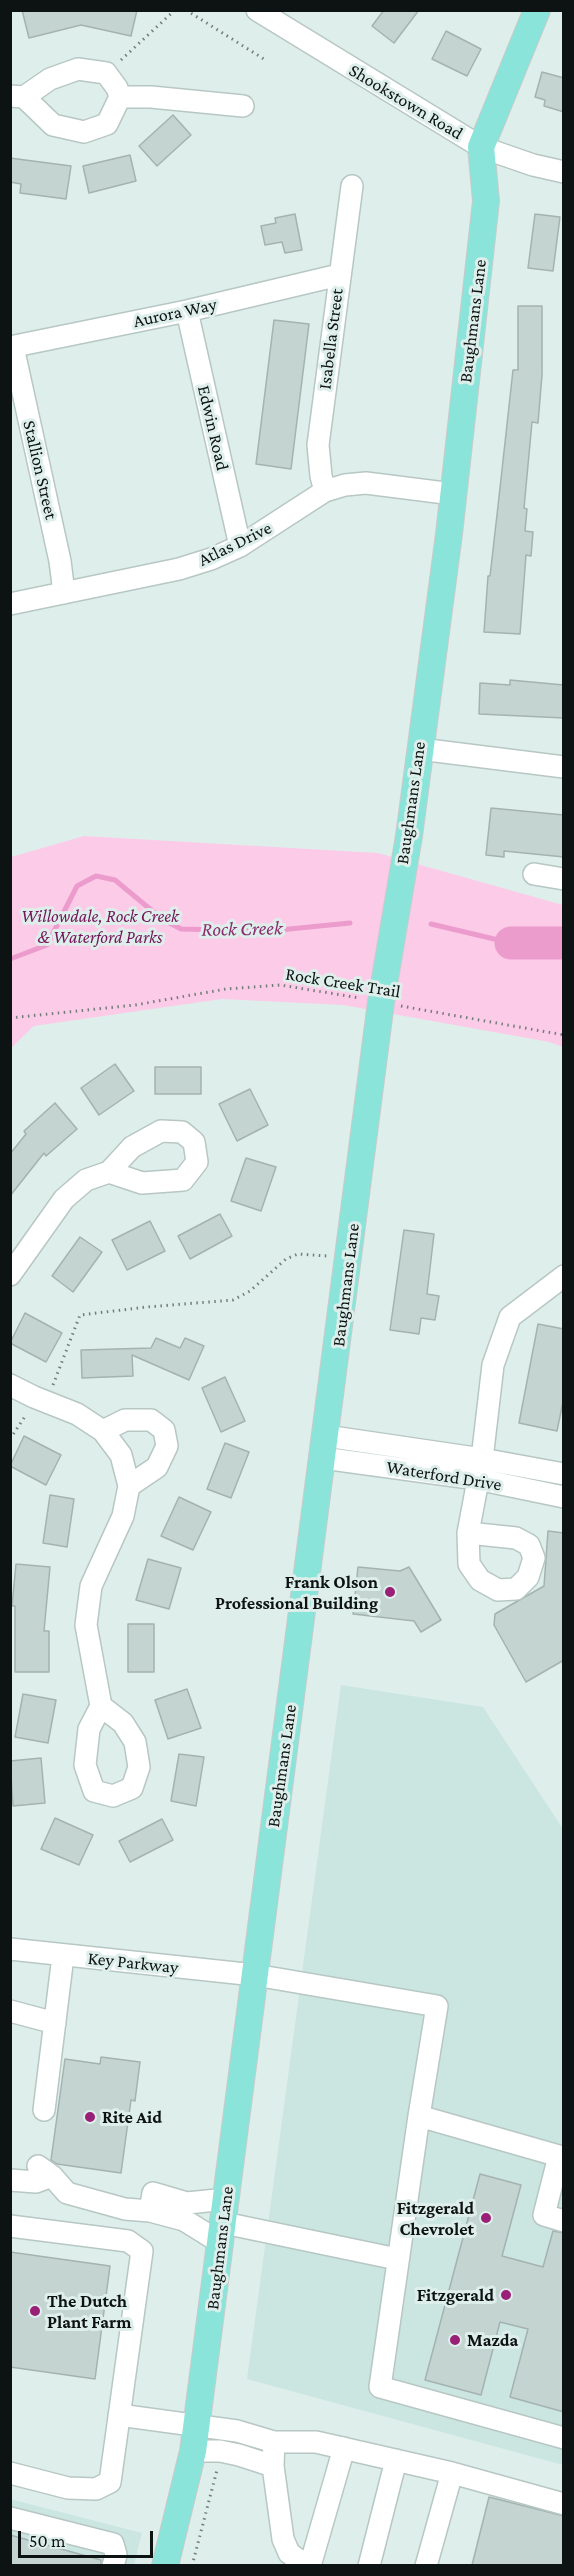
<!DOCTYPE html>
<html>
<head>
<meta charset="utf-8">
<style>
	body { margin:0 }
	#map { position:relative; width:574px; height:2576px; overflow:hidden; background:#deefeb; font-family:"Crimson Pro",serif }
	canvas { display:block }
	.frame { position:absolute; inset:0; border:12px solid #0d1312; pointer-events:none }
	.scale { position:absolute; left:18px; top:2531px; width:135px; height:27px; box-sizing:border-box; border:3px solid #0d1312; border-top:0; padding-left:8px; font-size:18px; line-height:21px; white-space:nowrap; color:#0d1312; -webkit-text-stroke:4px #deefeb; paint-order:stroke }
</style>
</head>
<body>
<div id="map">
<canvas width="574" height="2576"></canvas>
<div class="frame"></div>
<div class="scale">50 m</div>
</div>
<script>
const ctx = document.querySelector('canvas').getContext('2d');
ctx.lineJoin = 'round';
function fill(path, color) {
  ctx.fillStyle = color;
  ctx.fill(path, 'evenodd');
}
function poly(rows) {
  const path = new Path2D();
  for (const r of rows) {
    path.moveTo(r[0], r[1]);
    for (let i = 2; i < r.length; i += 2) path.lineTo(r[i], r[i + 1]);
  }
  return path;
}
function trace(path, color, width, dash) {
  ctx.strokeStyle = color;
  ctx.lineWidth = width;
  ctx.lineCap = dash ? 'butt' : 'round';
  ctx.setLineDash(dash || []);
  ctx.stroke(path);
}
function label(font, color, halo, rows, align = 'center') {
  ctx.font = font + ' "Crimson Pro",serif';
  ctx.lineWidth = 6;
  ctx.setLineDash([]);
  ctx.textBaseline = 'middle';
  ctx.strokeStyle = halo;
  ctx.fillStyle = color;
  for (const [text, x, y, turn = 0] of rows) {
    ctx.save();
    ctx.translate(x, y);
    ctx.rotate((+turn || 0) * Math.PI / 180);
    ctx.textAlign = isNaN(turn) ? turn : align;
    if (halo) ctx.strokeText(text, 0, 0);
    ctx.fillText(text, 0, 0);
    ctx.restore();
  }
}
fill(poly([
	[341,1685,483,1707,563,1829,563,2465,247,2379],
	[10,2499,142,2533,134,2565,11,2565]
]), '#cbe5e0');
fill(poly([
	[84,836,378,853,563,905,563,1047,549,1042,343,1005,222,999,34,1026,11,1048,11,857]
]), '#fccbe8');
trace(poly([
	[431,924,511,943],
	[10,959,47,945,77,886,96,876,115,880,162,919,181,929,269,931,350,923]
]), '#ec9bcd', 5);
trace(poly([
	[511,943,564,943]
]), '#ec9bcd', 33);
const building = poly([
	[22,10,137,10,131,36,81,25,29,38,22,10],
	[384,10,419,10,394,43,372,26,384,10],
	[446,31,481,49,467,76,432,59,446,31],
	[542,72,564,78,564,112,544,106,545,100,535,97,542,72],
	[173,115,191,135,157,166,139,146,173,115],
	[130,155,136,181,89,193,83,166,130,155],
	[10,158,71,166,66,199,20,193,21,184,10,182,10,158],
	[295,214,302,250,285,253,282,242,265,245,261,226,276,223,275,218,295,214],
	[535,214,560,217,553,271,528,268,535,214],
	[518,306,542,306,542,375,538,423,532,422,524,508,527,509,525,531,533,532,531,556,526,555,520,634,484,632,488,576,490,576,498,506,513,370,518,370,518,306],
	[274,320,309,324,291,469,256,464,274,320],
	[510,680,564,685,564,718,479,714,480,683,510,685,510,680],
	[491,808,564,815,564,857,504,851,504,857,486,855,491,808],
	[115,1064,134,1091,99,1115,81,1088,115,1064],
	[155,1067,201,1067,201,1094,155,1094,155,1067],
	[250,1089,268,1125,237,1141,219,1104,250,1089],
	[55,1103,77,1129,46,1156,44,1153,10,1196,10,1154,26,1134,24,1131,55,1103],
	[246,1158,276,1167,261,1211,231,1201,246,1158],
	[220,1214,232,1236,190,1259,178,1236,220,1214],
	[150,1221,165,1251,127,1270,112,1240,150,1221],
	[404,1230,434,1234,427,1294,439,1296,435,1320,421,1318,419,1334,390,1330,404,1230],
	[80,1237,102,1252,73,1292,52,1276,80,1237],
	[25,1313,62,1333,46,1362,10,1343,25,1313],
	[538,1324,564,1329,564,1397,557,1431,519,1423,538,1324],
	[156,1338,180,1348,185,1338,204,1346,189,1380,132,1355,133,1376,82,1378,81,1350,151,1348,156,1338],
	[225,1377,245,1421,221,1432,202,1388,225,1377],
	[24,1436,61,1455,46,1485,10,1466,24,1436],
	[225,1443,249,1452,231,1498,207,1489,225,1443],
	[50,1495,74,1499,67,1547,43,1543,50,1495],
	[179,1497,211,1512,193,1550,161,1536,179,1497],
	[548,1531,564,1533,564,1660,526,1682,494,1625,495,1614,544,1586,548,1531],
	[148,1559,181,1568,169,1609,136,1600,148,1559],
	[16,1564,50,1567,44,1631,49,1631,49,1672,15,1672,15,1606,12,1606,16,1564],
	[358,1567,400,1571,409,1567,441,1620,421,1632,414,1621,353,1614,358,1567],
	[128,1624,154,1624,154,1672,128,1672,128,1624],
	[187,1689,201,1728,168,1739,155,1700,187,1689],
	[23,1694,56,1700,48,1743,15,1737,23,1694],
	[179,1754,204,1757,196,1806,171,1801,179,1754],
	[41,1758,45,1803,13,1806,10,1761,41,1758],
	[55,1818,93,1835,79,1865,41,1849,55,1818],
	[162,1819,173,1840,130,1862,119,1841,162,1819],
	[101,2057,140,2062,135,2101,131,2100,121,2173,57,2164,51,2160,65,2059,100,2064,101,2057],
	[480,2174,521,2185,502,2256,543,2267,553,2231,564,2233,564,2412,510,2397,528,2329,500,2322,481,2395,425,2380,480,2174],
	[10,2252,110,2266,95,2379,10,2367,10,2252],
	[489,2497,564,2516,564,2565,472,2565,489,2497],
	[10,2535,101,2560,101,2565,10,2565,10,2535]
]);
fill(building, '#c4d4d1');
trace(building, '#a4b3b0', 1.5);
const minor = poly([
	[257,10,481,147,533,165,564,172],
	[10,96,24,97,53,125,84,132,107,124,120,97,117,88,106,73,78,69,50,79,24,97],
	[120,97,151,97,243,106],
	[187,311,240,546],
	[10,347,187,311,339,275],
	[13,347,60,561,64,593],
	[325,491,321,476,318,445,352,186],
	[10,604,179,569,211,559,240,546,325,491,345,485,366,483,453,494],
	[420,749,564,767],
	[534,874,564,879],
	[10,1275,64,1199,86,1180,109,1172,132,1147,161,1131,182,1132,194,1142,197,1162,183,1180,142,1183,109,1172],
	[10,1385,34,1397,77,1414,103,1431,121,1455,129,1486,123,1516,91,1586,86,1625,101,1706,123,1723,135,1742,139,1767,132,1788,113,1796,94,1791,85,1765,89,1729,101,1706],
	[103,1431,125,1420,151,1420,164,1430,167,1446,157,1467,129,1486],
	[326,1436,482,1459,564,1474],
	[323,1458,477,1479,564,1497],
	[468,1533,516,1538,529,1545,534,1558,528,1577,516,1589,498,1590,480,1580,469,1564,468,1533,482,1459,493,1365,510,1317,564,1276],
	[10,1949,255,1975,437,2006,419,2116,380,2387,564,2438],
	[10,2011,55,2023],
	[44,2110,63,1956],
	[419,2116,559,2156,544,2215,564,2221],
	[38,2166,52,2176,67,2193,125,2209,150,2211,184,2220,221,2243],
	[10,2180,36,2182,52,2176],
	[150,2211,153,2193,187,2203,227,2199],
	[224,2223,397,2259],
	[10,2226,128,2241,142,2251,110,2482,96,2489,68,2488,10,2473],
	[119,2415,237,2431,274,2442,316,2442,452,2473,564,2504],
	[274,2442,273,2466,283,2539,289,2553,307,2566],
	[193,2451,220,2451,239,2455,273,2466],
	[10,2518,113,2544,116,2555,113,2566],
	[310,2566,344,2448],
	[369,2566,396,2460],
	[426,2566,452,2473]
]);
const major = poly([
	[165,2566,193,2451,381,1002,409,836,449,534,486,201,481,147,537,10]
]);
trace(minor, '#b7c7c3', 24);
trace(major, '#cacbcb', 28);
trace(poly([
	[186,10,267,61],
	[121,60,175,10],
	[401,1006,564,1035],
	[10,1018,135,1005,226,989,280,985,360,998],
	[53,1385,80,1315,147,1307,233,1300,250,1291,286,1259,298,1254,327,1256],
	[10,1439,26,1415],
	[192,2566,217,2470]
]), '#737e7c', 3, [1.5, 4.5]);
trace(minor, '#fff', 21);
trace(major, '#8be4d9', 26);
for (const [x, y, r, color] of [
	[390,1592,6,"#9a1f77"],
	[90,2117,6,"#9a1f77"],
	[486,2218,6,"#9a1f77"],
	[506,2295,6,"#9a1f77"],
	[35,2311,6,"#9a1f77"],
	[455,2340,6,"#9a1f77"]
]) {
  const dot = new Path2D();
  dot.arc(x, y, r, 0, 2 * Math.PI);
  ctx.fillStyle = color;
  ctx.fill(dot);
  trace(dot, '#deefeb', 2);
}
label('18px', '#0d1312', '#deefeb', [
	["Shookstown Road",406,102,31],
	["Aurora Way",175,313,-12],
	["Baughmans Lane",473,321,-83],
	["Isabella Street",331,339,-83],
	["Edwin Road",213,428,77],
	["Stallion Street",40,470,77],
	["Atlas Drive",235,544,-26],
	["Baughmans Lane",411,803,-82],
	["Rock Creek Trail",343,983,9],
	["Baughmans Lane",346,1285,-83],
	["Waterford Drive",444,1476,9],
	["Baughmans Lane",282,1766,-82],
	["Key Parkway",133,1963,6],
	["Baughmans Lane",220,2248,-83]
]);
label('italic 18px', '#731558', '#deefeb', [
	["Willowdale, Rock Creek",100,916],
	["& Waterford Parks",100,937]
]);
label('bold 18px', '#0d1312', '#deefeb', [
	["Frank Olson",378,1582],
	["Professional Building",378,1603],
	["Rite Aid",102,2117,"left"],
	["Fitzgerald",474,2208],
	["Chevrolet",474,2229],
	["Fitzgerald",494,2295],
	["The Dutch",47,2301,"left"],
	["Plant Farm",47,2322,"left"],
	["Mazda",467,2340,"left"]
], 'right');
label('italic 20px', '#892c6c', '#deefeb', [
	["Rock Creek",242,929,-1]
]);
</script>
</body>
</html>
